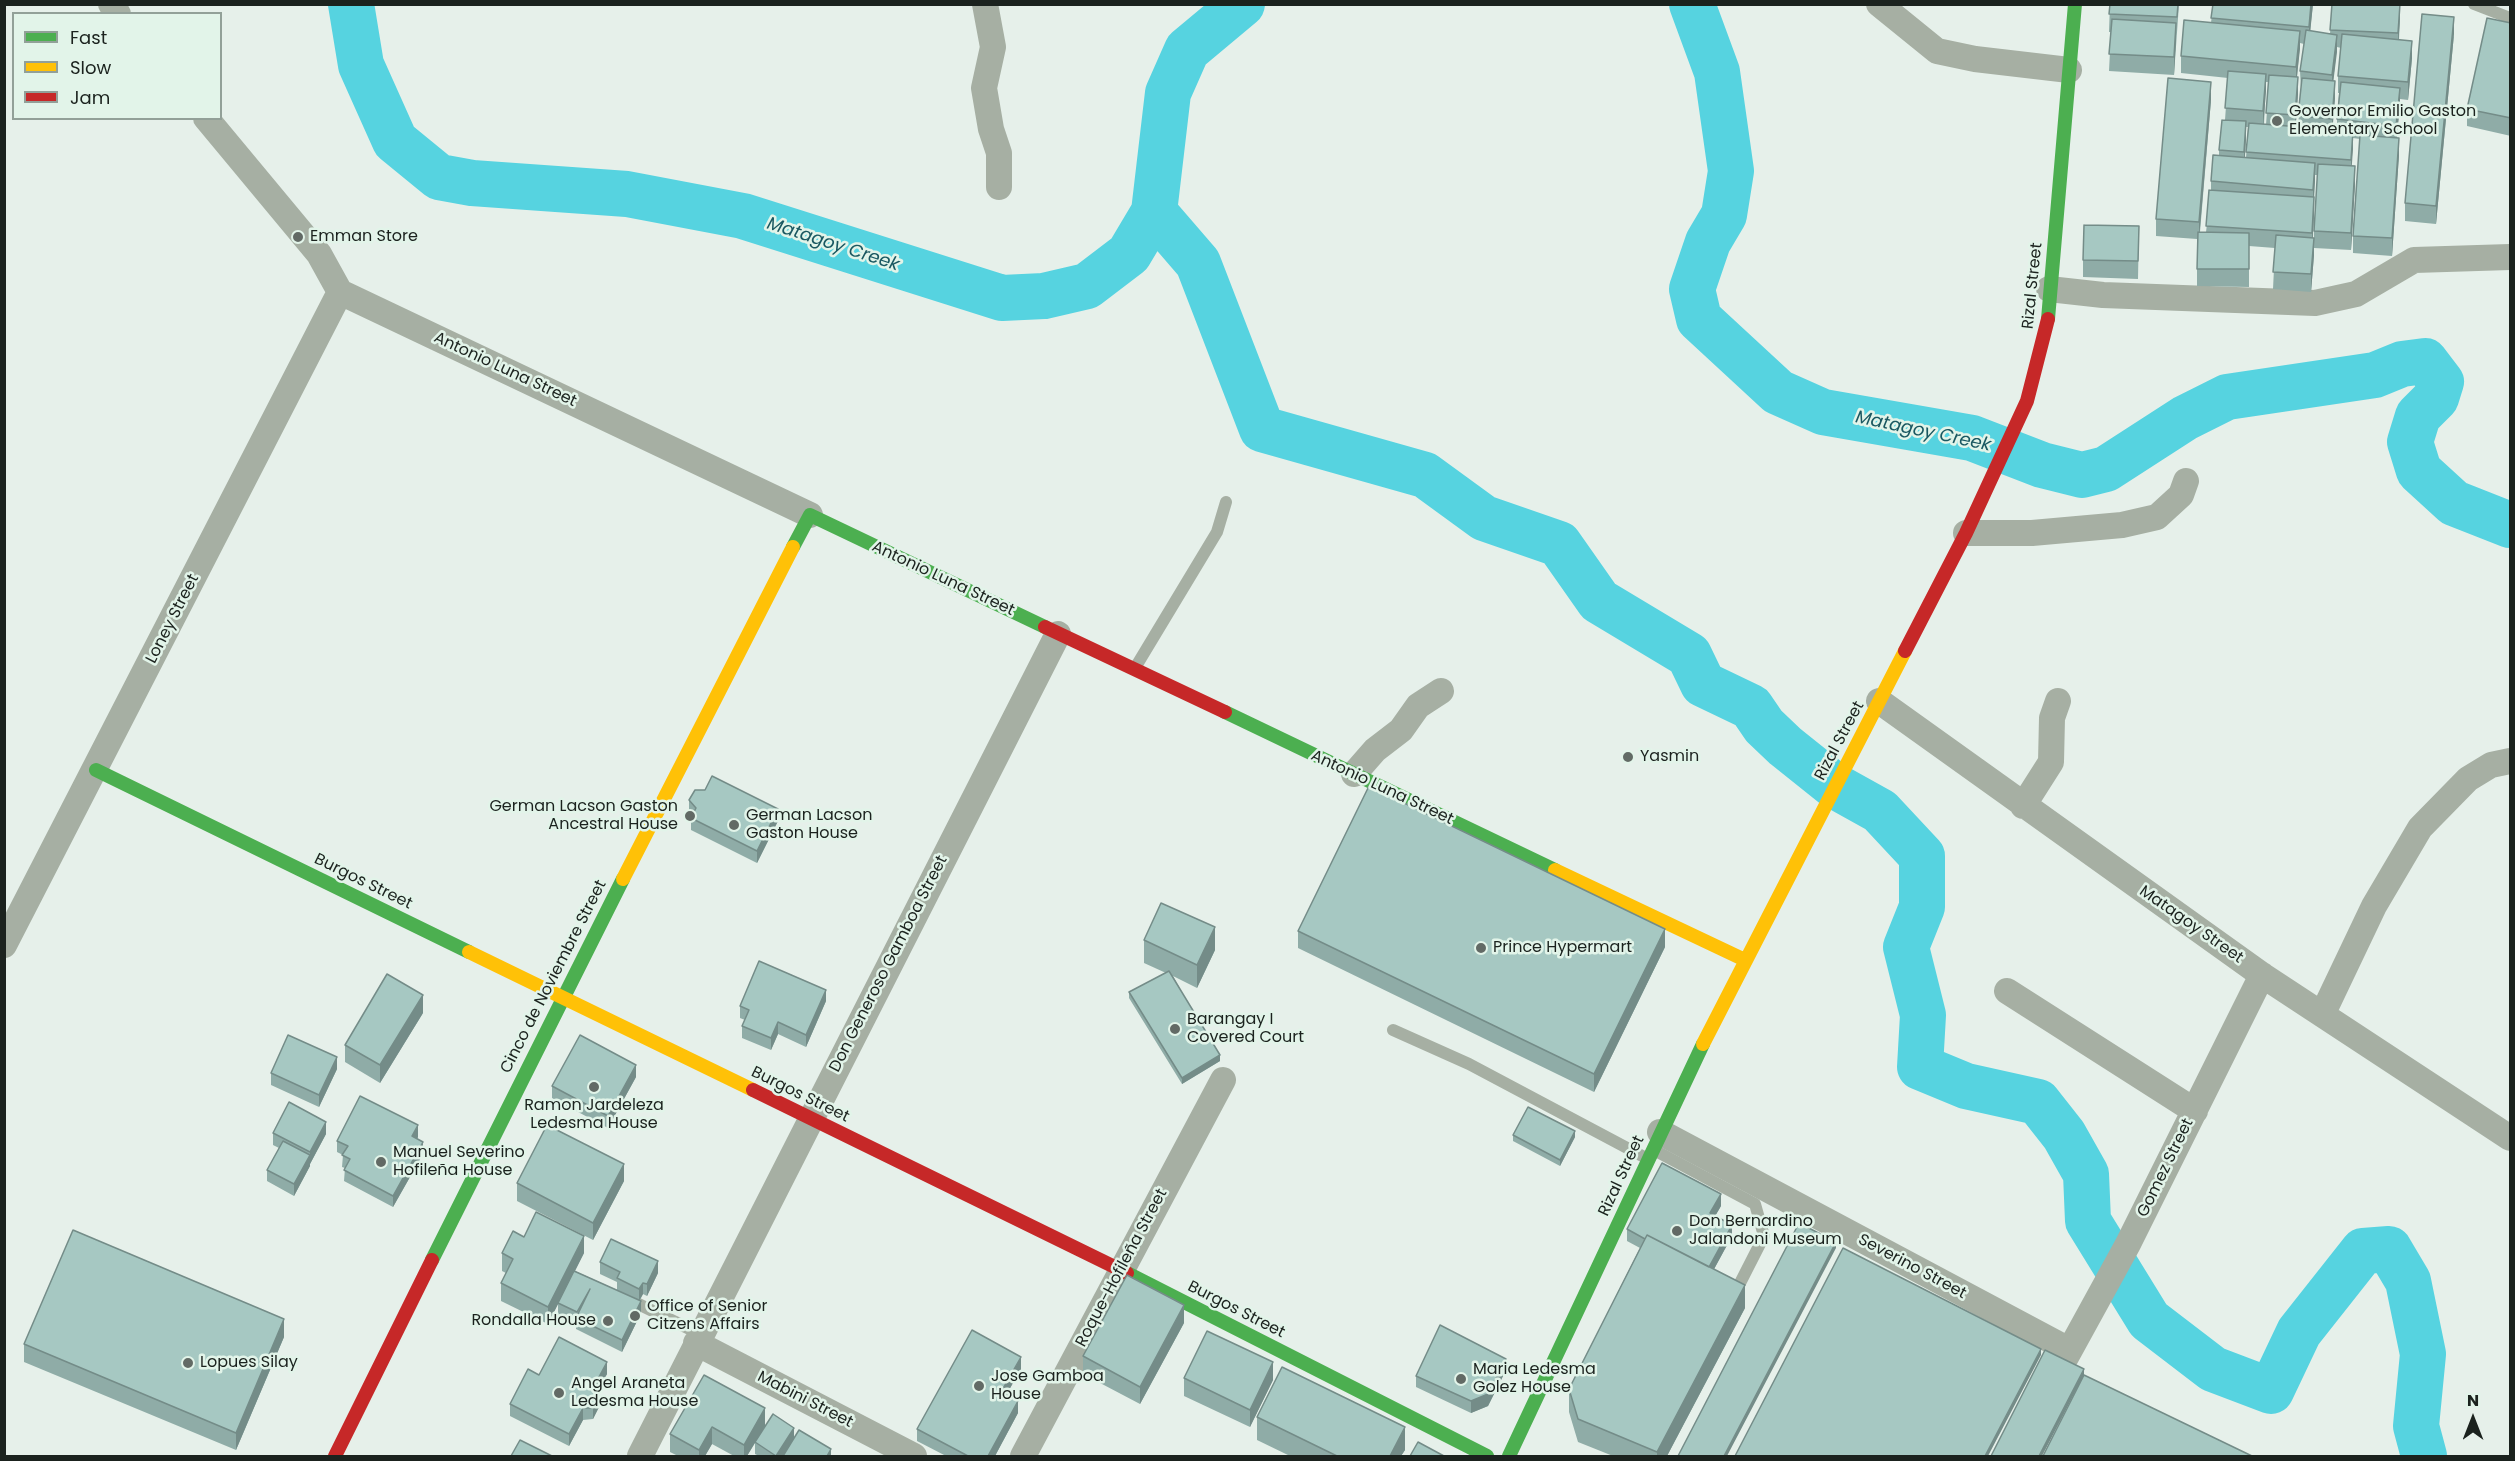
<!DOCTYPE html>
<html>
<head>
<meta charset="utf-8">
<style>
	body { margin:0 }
	#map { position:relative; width:2515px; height:1461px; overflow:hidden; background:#e6f0ea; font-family:Poppins,sans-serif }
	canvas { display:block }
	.frame { position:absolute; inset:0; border:6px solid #1b221e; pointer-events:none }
	.legend { position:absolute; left:12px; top:12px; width:210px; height:108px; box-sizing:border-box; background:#e2f4e9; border:2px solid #92a098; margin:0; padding:8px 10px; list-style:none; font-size:18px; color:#1b221e }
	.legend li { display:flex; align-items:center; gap:12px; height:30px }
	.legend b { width:30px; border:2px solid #92a098 }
	.north { position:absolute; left:2443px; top:1389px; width:60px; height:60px; -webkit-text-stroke:4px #e2f4e9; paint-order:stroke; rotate:0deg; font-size:16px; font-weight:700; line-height:24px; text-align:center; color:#1b221e }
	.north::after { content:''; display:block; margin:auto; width:21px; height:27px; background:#1b221e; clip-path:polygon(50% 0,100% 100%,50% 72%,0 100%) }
</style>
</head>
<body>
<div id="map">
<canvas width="2515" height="1461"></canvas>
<div class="frame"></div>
<ul class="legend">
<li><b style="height:8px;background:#4caf50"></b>Fast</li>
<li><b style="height:8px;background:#ffc107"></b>Slow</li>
<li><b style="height:8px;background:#c62828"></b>Jam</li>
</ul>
<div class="north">N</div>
</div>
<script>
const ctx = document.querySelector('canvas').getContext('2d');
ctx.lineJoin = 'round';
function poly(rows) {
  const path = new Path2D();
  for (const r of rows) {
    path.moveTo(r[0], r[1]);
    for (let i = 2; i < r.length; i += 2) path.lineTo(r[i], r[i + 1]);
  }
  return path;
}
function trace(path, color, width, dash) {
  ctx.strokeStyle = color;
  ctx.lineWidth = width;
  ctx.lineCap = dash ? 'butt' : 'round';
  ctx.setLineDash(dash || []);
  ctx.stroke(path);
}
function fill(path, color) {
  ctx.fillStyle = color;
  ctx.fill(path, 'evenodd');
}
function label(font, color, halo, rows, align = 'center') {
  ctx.font = font + ' Poppins,sans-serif';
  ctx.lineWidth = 5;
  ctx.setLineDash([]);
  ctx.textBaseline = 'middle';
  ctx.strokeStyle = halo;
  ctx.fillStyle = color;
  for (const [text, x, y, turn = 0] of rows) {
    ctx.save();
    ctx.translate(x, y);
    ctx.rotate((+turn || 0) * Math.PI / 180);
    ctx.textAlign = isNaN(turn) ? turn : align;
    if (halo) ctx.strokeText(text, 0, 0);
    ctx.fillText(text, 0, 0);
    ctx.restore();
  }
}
trace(poly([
	[351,4,361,65,395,141,439,177,472,183,627,194,743,216,1002,298,1044,296,1087,286,1129,254,1154,212,1168,93,1187,50,1242,4],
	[1692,4,1717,72,1731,171,1724,215,1708,242,1692,289,1699,319,1778,392,1823,412,1972,438,2042,465,2082,475,2106,469,2185,418,2227,397,2375,375,2402,364,2425,361,2441,382,2436,398,2418,416,2410,442,2419,471,2454,503,2510,525],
	[1154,212,1198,263,1262,429,1425,475,1484,518,1559,544,1599,601,1689,655,1703,684,1751,707,1764,726,1785,746,1835,786,1880,811,1922,856,1922,907,1906,947,1923,1015,1920,1067,1966,1086,2038,1102,2064,1135,2086,1174,2088,1221,2149,1320,2213,1369,2271,1391,2299,1332,2363,1251,2389,1249,2408,1281,2423,1354,2416,1426,2424,1456]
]), '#56d3e0', 46);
trace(poly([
	[2474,4,2510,18],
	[1135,668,1217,532,1226,502],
	[1393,1030,1469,1064,1646,1158],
	[1654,1150,1755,1204,1764,1236,1735,1293],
	[626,1298,700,1334]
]), '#a6afa3', 12);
trace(poly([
	[111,4,118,14],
	[985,4,993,47,984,88,991,129,999,153,999,187],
	[1879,4,1937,51,1975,59,2069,70],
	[206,118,319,254,340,292,810,515],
	[2049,289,2103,295,2315,303,2356,294,2414,260,2510,257],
	[1966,533,2032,533,2122,525,2157,517,2181,495,2186,481],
	[1879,701,2262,975,2510,1138],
	[1354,774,1375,750,1401,730,1418,706,1441,691],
	[2023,806,2051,762,2052,718,2058,701],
	[4,945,340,292],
	[2007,991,2195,1111],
	[2323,1013,2374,906,2420,828,2468,779,2491,765,2510,761],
	[1660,1132,2069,1350],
	[696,1343,914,1456],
	[2066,1357,2128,1244,2262,975],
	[640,1456,1058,634],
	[1023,1456,1223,1080]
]), '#a6afa3', 26);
trace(poly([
	[2048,319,2075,4],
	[793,547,810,515,1045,627],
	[1225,712,1555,870],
	[96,770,469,952],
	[432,1260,623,879],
	[1127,1273,1487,1456],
	[1509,1456,1703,1044]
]), '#4caf50', 14);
trace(poly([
	[1555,870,1745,960],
	[623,879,793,547],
	[469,952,753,1090],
	[1703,1044,1905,651]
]), '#ffc107', 14);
trace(poly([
	[1045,627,1225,712],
	[1905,651,1966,533,2027,401,2048,319],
	[753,1090,1127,1273],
	[335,1456,432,1260]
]), '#c62828', 14);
fill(poly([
	[2110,4,2179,4,2174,75,2109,71,2111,32,2109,32],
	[2213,4,2313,4,2310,31,2330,34,2332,4,2400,16,2399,40,2412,58,2408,100,2400,99,2397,138,2399,155,2392,256,2353,253,2353,236,2360,139,2353,138,2351,166,2355,184,2351,250,2314,248,2314,231,2318,175,2315,175,2313,238,2314,255,2311,292,2273,289,2275,248,2249,246,2249,287,2197,286,2197,239,2156,236,2156,219,2211,100,2200,232,2206,232,2211,191,2211,181,2219,156,2219,150,2225,120,2228,78,2181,73,2181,56,2211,23],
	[2300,43,2304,44,2300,71,2301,89,2298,127,2296,127,2298,94,2297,77],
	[2337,47,2341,48,2338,76,2338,93,2339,93,2337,119,2337,130,2332,130,2335,98,2333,81],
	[2266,82,2269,82,2266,125,2264,125],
	[2246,127,2248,127,2246,158,2245,158],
	[2511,23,2511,136,2467,126,2467,109],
	[2454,34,2436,224,2405,221,2405,203],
	[2139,226,2138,279,2083,277,2083,260],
	[705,790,778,821,757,863,691,830,691,818,692,815,689,812,689,800],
	[1298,931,1665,947,1594,1092,1298,948],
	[1144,940,1215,950,1197,988,1173,976,1220,1061,1182,1084,1129,998,1129,992,1166,973,1144,963],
	[826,1001,806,1047,778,1034,771,1050,742,1038,742,1026,745,1020,740,1018,740,1006],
	[423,1013,380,1083,345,1062,345,1045],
	[337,1069,319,1107,271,1085,271,1073],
	[636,1077,608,1128,552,1098,552,1086],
	[273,1133,326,1134,310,1164,310,1163,310,1166,294,1196,267,1181,267,1170,279,1148,273,1145],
	[1513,1135,1575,1137,1560,1166,1513,1141],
	[418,1137,417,1139,423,1154,393,1207,344,1181,345,1168,342,1167,343,1155,337,1152,337,1141],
	[624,1181,593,1240,517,1201,517,1183],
	[1721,1206,1715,1216,1732,1236,1714,1269,1745,1308,1667,1456,1613,1456,1578,1442,1569,1412,1569,1389,1640,1248,1627,1241,1627,1229],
	[524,1237,584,1253,575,1271,617,1290,617,1282,600,1274,600,1262,658,1273,647,1296,643,1294,640,1300,641,1313,622,1352,576,1329,576,1323,558,1315,558,1303,548,1324,501,1301,501,1283,506,1273,502,1271,502,1253],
	[1184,1323,1140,1404,1083,1374,1083,1356],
	[284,1337,236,1450,24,1362,24,1344],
	[1021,1369,1006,1395,1018,1413,995,1456,946,1456,917,1441,917,1429],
	[1506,1370,1488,1406,1471,1413,1416,1387,1416,1376],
	[607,1374,597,1392,599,1407,593,1419,583,1420,569,1446,510,1416,510,1404,539,1375],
	[704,1375,765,1426,759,1435,794,1438,831,1456,759,1456,755,1454,755,1443,747,1456,734,1456,712,1444,705,1456,678,1456,670,1452,670,1434],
	[1184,1378,1273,1380,1250,1427,1184,1396],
	[1257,1417,1405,1450,1401,1456,1290,1456,1257,1440]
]), '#8faca7');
fill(poly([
	[2311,4,2313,4,2309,44,2309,27],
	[2400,4,2400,16,2398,51,2398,33],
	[2454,17,2454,34,2436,224,2436,206],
	[2176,23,2176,40,2174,75,2174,57],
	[2300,31,2300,49,2296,85,2296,67],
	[2337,35,2337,52,2332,92,2332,75],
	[2412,41,2412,58,2408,100,2408,82],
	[2266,74,2266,91,2263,129,2263,111],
	[2298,77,2298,94,2295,132,2295,115],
	[2335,81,2335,98,2332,136,2332,119],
	[2211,82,2211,100,2199,239,2199,222],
	[2400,88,2400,106,2396,143,2396,126],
	[2246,121,2246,139,2244,170,2244,152],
	[2353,131,2353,149,2351,177,2351,160],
	[2399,138,2399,155,2392,256,2392,238],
	[2315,163,2315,181,2313,207,2313,190],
	[2355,166,2355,184,2351,250,2351,233],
	[2314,197,2314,215,2312,250,2312,233],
	[2314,238,2314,255,2311,292,2311,274],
	[778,809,778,821,757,863,757,851],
	[1215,927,1215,950,1197,988,1197,965],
	[1665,929,1665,947,1594,1092,1594,1074],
	[826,990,826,1001,806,1047,806,1035],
	[423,995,423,1013,380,1083,380,1065],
	[778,1022,778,1034,771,1050,771,1038],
	[1220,1055,1220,1061,1182,1084,1182,1078],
	[337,1057,337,1069,319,1107,319,1095],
	[636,1065,636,1077,608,1128,608,1116],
	[326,1122,326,1134,310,1164,310,1152],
	[418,1125,418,1137,412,1148,412,1136],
	[1575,1131,1575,1137,1560,1166,1560,1160],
	[423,1142,423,1154,393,1207,393,1196],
	[310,1155,310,1166,294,1196,294,1184],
	[624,1164,624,1181,593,1240,593,1223],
	[1721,1194,1721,1206,1710,1225,1710,1213],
	[1732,1225,1732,1236,1706,1284,1706,1272],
	[584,1236,584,1253,548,1324,548,1307],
	[1836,1242,1836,1248,1727,1456,1724,1456],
	[658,1261,658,1273,647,1296,647,1284],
	[643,1283,643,1294,639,1301,639,1289],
	[1745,1285,1745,1308,1667,1456,1657,1456,1657,1452],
	[641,1301,641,1313,622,1352,622,1340],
	[1184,1305,1184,1323,1140,1404,1140,1387],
	[284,1319,284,1337,236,1450,236,1433],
	[2041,1349,2041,1355,1988,1456,1985,1456],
	[1021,1357,1021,1369,1001,1404,1001,1392],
	[1506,1359,1506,1370,1488,1406,1471,1413,1471,1401],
	[607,1362,607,1374,593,1399,593,1388],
	[1273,1362,1273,1380,1250,1427,1250,1410],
	[2084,1369,2084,1375,2042,1456,2039,1456],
	[599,1396,599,1407,593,1419,593,1408],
	[1018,1401,1018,1413,995,1456,988,1456],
	[583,1408,583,1420,569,1446,569,1434],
	[765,1408,765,1426,747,1456,744,1456,744,1445],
	[712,1427,712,1444,705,1456,699,1456,699,1450],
	[1405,1427,1405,1450,1401,1456,1390,1456],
	[794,1428,794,1440,783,1456,776,1456],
	[831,1449,831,1456,827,1456]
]), '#748c88');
const building = poly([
	[2110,4,2178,4,2177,17,2109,14,2110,4],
	[2213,4,2311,4,2309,27,2211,18,2213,4],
	[2332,4,2400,4,2398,33,2330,30,2332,4],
	[2422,14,2454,17,2436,206,2405,203,2422,14],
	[2487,18,2511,23,2511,118,2467,109,2487,18],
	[2112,19,2176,23,2174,57,2109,54,2112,19],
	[2184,20,2300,31,2296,67,2181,56,2184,20],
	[2306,30,2337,35,2332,75,2300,71,2306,30],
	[2342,34,2412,41,2408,82,2338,76,2342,34],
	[2228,71,2266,74,2263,111,2225,108,2228,71],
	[2269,75,2298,77,2295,115,2266,113,2269,75],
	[2168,78,2211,82,2199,222,2156,219,2168,78],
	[2302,78,2335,81,2332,119,2298,116,2302,78],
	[2341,82,2400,88,2396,126,2337,119,2341,82],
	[2222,120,2246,121,2244,152,2219,150,2222,120],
	[2249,123,2353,131,2351,160,2246,152,2249,123],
	[2360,135,2399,138,2392,238,2353,236,2360,135],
	[2213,155,2315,163,2313,190,2211,181,2213,155],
	[2318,164,2355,166,2351,233,2314,231,2318,164],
	[2209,190,2314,197,2312,233,2206,226,2209,190],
	[2084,225,2139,226,2138,261,2083,260,2084,225],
	[2198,232,2249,233,2249,269,2197,269,2198,232],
	[2276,235,2314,238,2311,274,2273,272,2276,235],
	[712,776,778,809,757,851,691,818,696,808,689,800,695,790,705,790,712,776],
	[1369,786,1665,929,1594,1074,1298,931,1369,786],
	[1161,903,1215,927,1197,965,1144,940,1161,903],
	[759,961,826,990,806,1035,778,1022,771,1038,742,1026,749,1010,740,1006,759,961],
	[1169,971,1220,1055,1182,1078,1129,992,1169,971],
	[387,974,423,995,380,1065,345,1045,387,974],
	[288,1035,337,1057,319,1095,271,1073,288,1035],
	[580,1035,636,1065,608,1116,552,1086,580,1035],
	[360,1096,418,1125,412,1136,423,1142,393,1196,344,1170,350,1159,342,1155,348,1146,337,1141,360,1096],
	[289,1102,326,1122,310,1152,273,1133,289,1102],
	[1528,1107,1575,1131,1560,1160,1513,1135,1528,1107],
	[547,1125,624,1164,593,1223,517,1183,547,1125],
	[283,1141,310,1155,294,1184,267,1170,283,1141],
	[1662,1163,1721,1194,1710,1213,1732,1225,1709,1267,1647,1235,1645,1239,1627,1229,1662,1163],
	[536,1212,584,1236,548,1307,501,1283,513,1259,502,1253,513,1231,524,1237,536,1212],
	[1799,1223,1836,1242,1724,1456,1678,1456,1799,1223],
	[73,1230,284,1319,236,1433,24,1344,73,1230],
	[1647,1235,1745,1285,1657,1452,1578,1419,1569,1389,1647,1235],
	[611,1239,658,1261,647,1284,643,1283,639,1289,617,1278,620,1272,600,1262,611,1239],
	[1843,1248,2041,1349,1985,1456,1735,1456,1843,1248],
	[574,1271,641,1301,622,1340,576,1318,590,1289,577,1312,558,1303,574,1271],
	[1127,1275,1184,1305,1140,1387,1083,1356,1127,1275],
	[1440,1325,1506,1359,1488,1394,1471,1401,1416,1376,1440,1325],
	[972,1330,1021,1357,1001,1392,1018,1401,988,1456,968,1456,917,1429,972,1330],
	[1207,1331,1273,1362,1250,1410,1184,1378,1207,1331],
	[559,1337,607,1362,593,1388,599,1396,593,1408,583,1408,569,1434,510,1404,528,1369,539,1375,559,1337],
	[2045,1350,2084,1369,2039,1456,1991,1456,2045,1350],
	[1282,1367,1405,1427,1390,1456,1337,1456,1257,1417,1282,1367],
	[704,1375,765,1408,744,1445,712,1427,699,1450,670,1434,704,1375],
	[2084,1375,2252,1456,2043,1456,2084,1375],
	[773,1414,794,1428,776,1456,755,1442,773,1414],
	[799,1430,831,1449,827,1456,783,1456,799,1430],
	[520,1440,552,1456,511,1456,520,1440],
	[1418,1442,1444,1456,1410,1456,1418,1442]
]);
fill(building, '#a6c8c2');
trace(building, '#748c88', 1.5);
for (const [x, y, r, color] of [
	[2277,121,6,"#626a65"],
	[298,237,6,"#626a65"],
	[1628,757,6,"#626a65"],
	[690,816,6,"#626a65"],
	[734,825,6,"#626a65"],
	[1481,948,6,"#626a65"],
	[1175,1029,6,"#626a65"],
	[594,1087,6,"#626a65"],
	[381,1162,6,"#626a65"],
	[1677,1231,6,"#626a65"],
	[635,1316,6,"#626a65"],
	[608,1321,6,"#626a65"],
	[188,1363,6,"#626a65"],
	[1461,1379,6,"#626a65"],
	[979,1386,6,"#626a65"],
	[559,1393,6,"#626a65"]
]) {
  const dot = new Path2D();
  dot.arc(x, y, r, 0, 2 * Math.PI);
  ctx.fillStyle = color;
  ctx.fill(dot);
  trace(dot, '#e2f4e9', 2);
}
label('16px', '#1b221e', '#e2f4e9', [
	["Governor Emilio Gaston",2289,112],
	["Elementary School",2289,130],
	["Emman Store",310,237],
	["Yasmin",1640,757],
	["German Lacson Gaston",678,807,"right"],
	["Ancestral House",678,825,"right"],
	["German Lacson",746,816],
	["Gaston House",746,834],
	["Prince Hypermart",1493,948],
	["Barangay I",1187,1020],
	["Covered Court",1187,1038],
	["Ramon Jardeleza",594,1106,"center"],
	["Ledesma House",594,1124,"center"],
	["Manuel Severino",393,1153],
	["Hofileña House",393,1171],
	["Don Bernardino",1689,1222],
	["Jalandoni Museum",1689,1240],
	["Office of Senior",647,1307],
	["Citzens Affairs",647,1325],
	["Rondalla House",596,1321,"right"],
	["Lopues Silay",200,1363],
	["Maria Ledesma",1473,1370],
	["Golez House",1473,1388],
	["Jose Gamboa",991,1377],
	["House",991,1395],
	["Angel Araneta",571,1384],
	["Ledesma House",571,1402]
], 'left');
label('16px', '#1b221e', '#e2f4e9', [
	["Rizal Street",2033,286,-84],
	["Antonio Luna Street",505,370,25],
	["Antonio Luna Street",943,579,25],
	["Loney Street",173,619,-63],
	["Rizal Street",1840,741,-62],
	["Antonio Luna Street",1382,788,25],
	["Burgos Street",363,882,26],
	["Matagoy Street",2191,925,35],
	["Don Generoso Gamboa Street",889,964,-63],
	["Cinco de Noviembre Street",554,977,-63],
	["Burgos Street",800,1095,26],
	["Gomez Street",2166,1168,-64],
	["Rizal Street",1622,1176,-65],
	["Severino Street",1912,1267,28],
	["Roque-Hofileña Street",1122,1268,-62],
	["Burgos Street",1236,1310,27],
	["Mabini Street",805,1400,27]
]);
label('italic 18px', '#1a5861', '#e2f4e9', [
	["Matagoy Creek",833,245,18],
	["Matagoy Creek",1923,432,12]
]);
</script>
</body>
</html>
